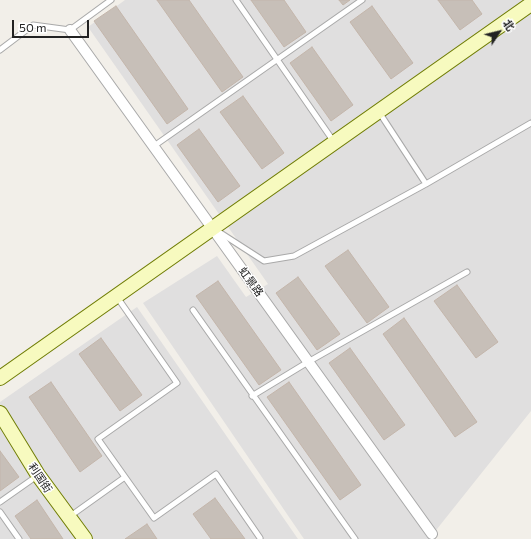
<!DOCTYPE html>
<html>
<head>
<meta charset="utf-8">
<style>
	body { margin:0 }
	#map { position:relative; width:531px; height:539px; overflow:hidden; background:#f2efe9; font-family:Commissioner,"Noto Sans SC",sans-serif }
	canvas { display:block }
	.north { position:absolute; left:479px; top:12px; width:40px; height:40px; -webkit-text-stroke:3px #fff; paint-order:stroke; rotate:55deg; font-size:11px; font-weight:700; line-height:16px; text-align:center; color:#222 }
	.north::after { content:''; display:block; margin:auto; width:14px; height:18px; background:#222; clip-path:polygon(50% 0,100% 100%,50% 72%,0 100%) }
	.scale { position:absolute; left:12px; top:20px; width:77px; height:18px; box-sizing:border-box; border:2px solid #222; border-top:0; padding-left:5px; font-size:12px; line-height:14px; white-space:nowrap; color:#222; -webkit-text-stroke:3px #fff; paint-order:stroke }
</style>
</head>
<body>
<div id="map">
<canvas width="531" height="539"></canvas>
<div class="north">北</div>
<div class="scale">50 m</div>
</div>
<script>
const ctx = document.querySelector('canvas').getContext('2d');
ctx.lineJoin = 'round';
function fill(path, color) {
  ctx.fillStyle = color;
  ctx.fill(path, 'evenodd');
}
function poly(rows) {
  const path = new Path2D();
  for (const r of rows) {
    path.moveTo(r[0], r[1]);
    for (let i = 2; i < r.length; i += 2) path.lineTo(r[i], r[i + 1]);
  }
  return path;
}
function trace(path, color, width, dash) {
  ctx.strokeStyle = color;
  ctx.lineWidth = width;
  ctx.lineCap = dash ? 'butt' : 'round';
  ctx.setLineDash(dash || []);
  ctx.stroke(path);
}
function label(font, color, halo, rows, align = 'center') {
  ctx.font = font + ' Commissioner,"Noto Sans SC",sans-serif';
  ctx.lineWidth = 3;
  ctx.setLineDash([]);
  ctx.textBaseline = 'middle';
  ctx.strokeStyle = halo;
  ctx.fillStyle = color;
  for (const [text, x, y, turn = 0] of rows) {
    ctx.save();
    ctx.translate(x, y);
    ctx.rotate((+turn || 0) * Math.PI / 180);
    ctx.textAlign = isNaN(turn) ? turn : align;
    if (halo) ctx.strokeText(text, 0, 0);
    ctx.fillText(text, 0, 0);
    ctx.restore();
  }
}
fill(poly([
	[125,0,531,0,531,411,429,539,304,539,143,303,217,256,246,297,268,284,88,27],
	[137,307,298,539,0,539,0,402]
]), '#e0dfdf');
const building = poly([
	[157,0,189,0,243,77,222,92,157,0],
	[251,0,284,0,306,32,284,47,251,0],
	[339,0,350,0,343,5,339,0],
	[438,0,472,0,482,14,460,30,438,0],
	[116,6,188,109,167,124,94,21,116,6],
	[372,6,413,63,391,79,350,22,372,6],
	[312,47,353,105,331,121,290,63,312,47],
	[243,96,284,153,262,169,220,112,243,96],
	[199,129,240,186,218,202,177,145,199,129],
	[348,250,389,307,367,323,325,266,348,250],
	[298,277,340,334,317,350,276,293,298,277],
	[218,281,281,370,259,385,196,296,218,281],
	[457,285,498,342,476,358,434,301,457,285],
	[404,318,477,422,455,437,383,334,404,318],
	[101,338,142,395,120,411,79,354,101,338],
	[350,348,405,425,384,440,329,363,350,348],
	[51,382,102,456,80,472,29,397,51,382],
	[289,382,361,485,340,500,267,397,289,382],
	[0,451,19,477,0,491,0,451],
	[215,498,245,539,211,539,193,514,215,498],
	[37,500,63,539,31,539,15,516,37,500],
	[147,524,157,539,125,539,147,524]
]);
fill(building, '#c7bfb8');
trace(building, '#c4b6ab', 1);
const lane = poly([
	[236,0,334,142],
	[0,50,33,25,70,30,111,0],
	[379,112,426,184],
	[154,146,362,0],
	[219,232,264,261,294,256,426,184,531,123],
	[117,297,177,383,98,439,154,518,216,474,260,538],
	[193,310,355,539],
	[252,396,308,362,467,272],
	[0,502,37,476],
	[0,512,19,539],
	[69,517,125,477]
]);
const street = poly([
	[70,30,432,534]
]);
const secondary = poly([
	[0,378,531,4],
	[0,413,38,475,85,539]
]);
trace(lane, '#a9a9a9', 7);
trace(street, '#a9a9a9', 12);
trace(secondary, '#707d05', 16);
trace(lane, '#fff', 5);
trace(street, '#fff', 10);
trace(secondary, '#f7fabf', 14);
label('11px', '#222', '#fff', [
	["虹景路",251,282,54],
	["利国街",40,478,56]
]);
</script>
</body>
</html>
